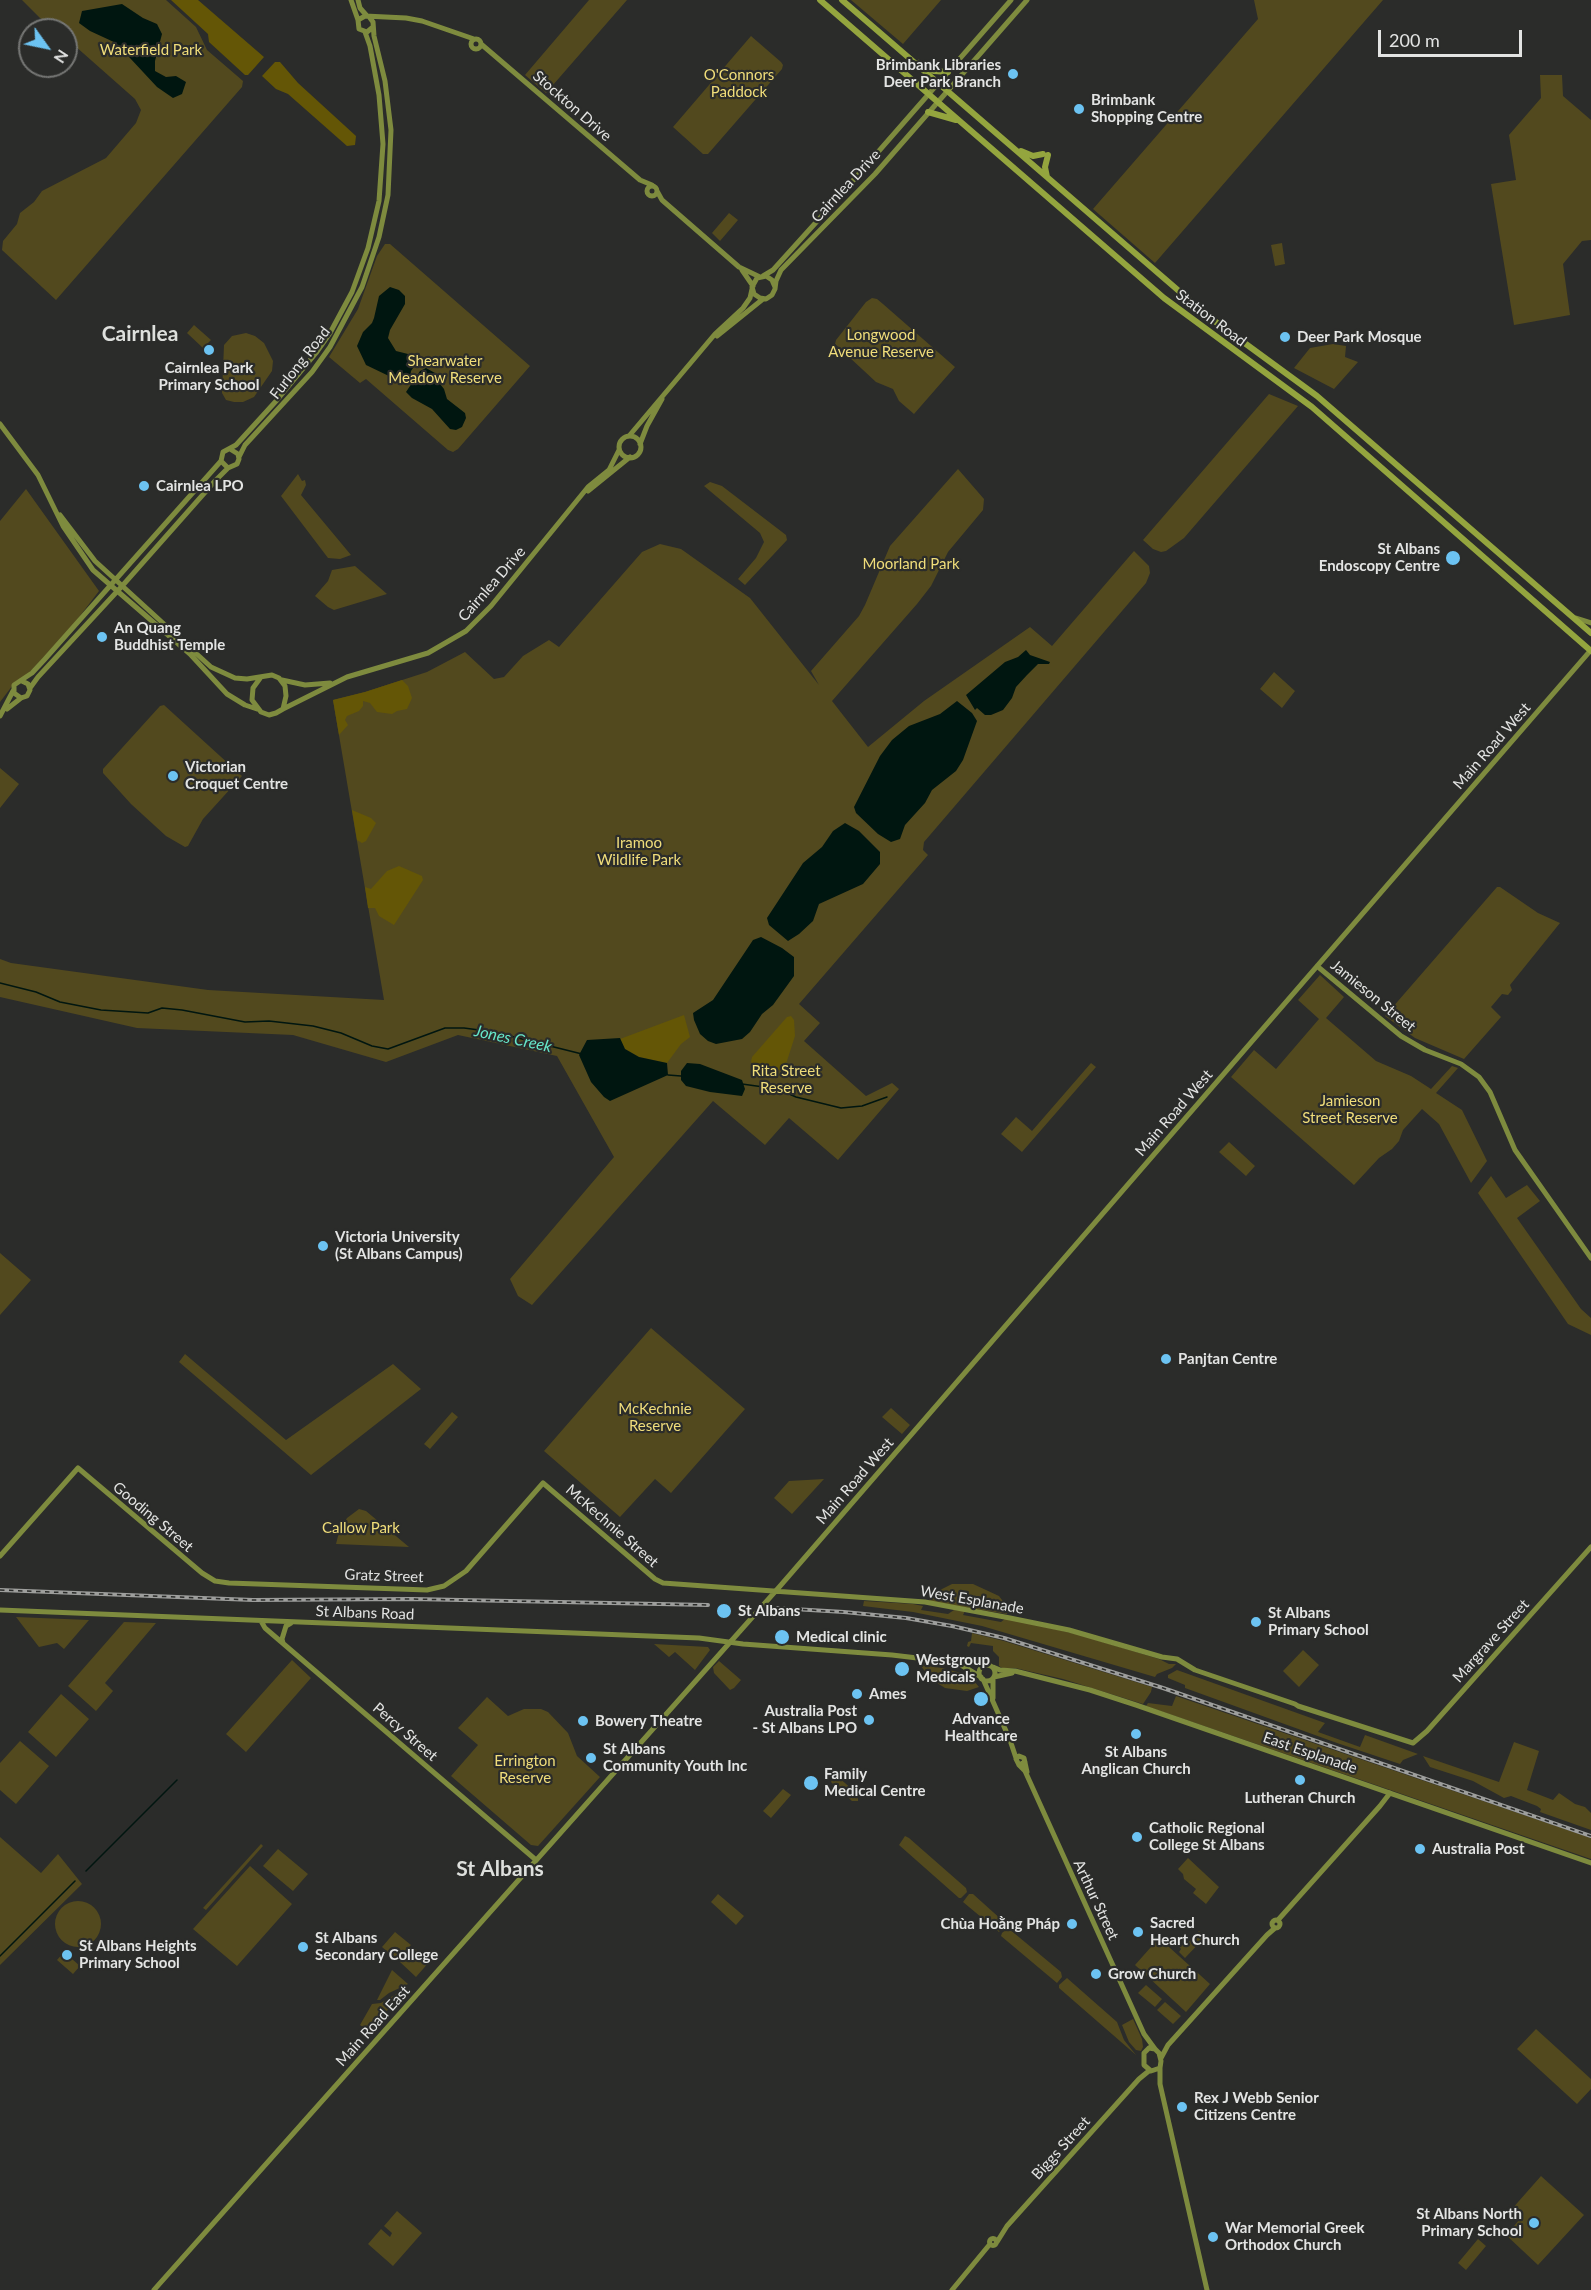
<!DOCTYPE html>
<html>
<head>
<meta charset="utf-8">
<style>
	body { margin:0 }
	#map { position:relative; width:1591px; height:2290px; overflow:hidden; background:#2b2c2a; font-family:Lato,sans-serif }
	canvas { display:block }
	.north { position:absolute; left:18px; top:18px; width:60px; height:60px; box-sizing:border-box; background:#2b2c2a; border:2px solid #757674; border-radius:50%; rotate:123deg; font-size:16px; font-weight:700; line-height:24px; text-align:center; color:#e3e4e3 }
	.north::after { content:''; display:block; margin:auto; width:21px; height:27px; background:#6cc3f2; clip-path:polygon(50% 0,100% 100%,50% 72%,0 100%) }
	.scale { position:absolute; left:1378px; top:30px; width:144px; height:27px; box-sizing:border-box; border:3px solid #e3e4e3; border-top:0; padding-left:8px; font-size:18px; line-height:21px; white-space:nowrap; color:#e3e4e3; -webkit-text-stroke:4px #2b2c2a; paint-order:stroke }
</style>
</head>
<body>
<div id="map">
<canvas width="1591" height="2290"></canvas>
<div class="north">N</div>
<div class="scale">200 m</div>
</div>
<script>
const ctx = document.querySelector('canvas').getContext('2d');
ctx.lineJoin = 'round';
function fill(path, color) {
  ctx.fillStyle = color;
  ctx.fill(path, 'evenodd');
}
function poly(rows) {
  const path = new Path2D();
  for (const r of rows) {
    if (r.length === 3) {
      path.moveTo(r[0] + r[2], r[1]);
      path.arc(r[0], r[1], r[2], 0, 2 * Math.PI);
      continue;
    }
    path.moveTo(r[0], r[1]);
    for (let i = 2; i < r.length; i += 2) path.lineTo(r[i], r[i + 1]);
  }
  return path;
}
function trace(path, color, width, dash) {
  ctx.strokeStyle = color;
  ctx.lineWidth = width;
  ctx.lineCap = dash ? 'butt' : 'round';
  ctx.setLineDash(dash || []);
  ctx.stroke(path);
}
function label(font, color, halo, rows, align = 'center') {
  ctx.font = font + ' Lato,sans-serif';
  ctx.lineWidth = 4.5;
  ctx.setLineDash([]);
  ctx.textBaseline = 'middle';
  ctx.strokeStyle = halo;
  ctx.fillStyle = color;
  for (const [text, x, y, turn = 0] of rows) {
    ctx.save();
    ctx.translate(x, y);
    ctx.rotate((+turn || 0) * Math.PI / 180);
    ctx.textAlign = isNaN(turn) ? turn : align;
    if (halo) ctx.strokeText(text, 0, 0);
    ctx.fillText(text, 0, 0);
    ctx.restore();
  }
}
fill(poly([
	[22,0,166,0,196,27,207,50,243,81,242,87,56,300,2,250,3,241,17,224,20,213,34,202,42,191,106,158,136,123,141,110,135,99,66,38,66,30,57,30,40,18],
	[589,0,627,0,546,93,525,75],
	[851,0,941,0,903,44],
	[1254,0,1383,0,1155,263,1093,209,1258,19],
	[751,36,781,62,783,65,782,69,708,154,703,154,673,127],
	[1540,75,1562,75,1563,96,1591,120,1591,240,1582,241,1563,264,1570,315,1514,325,1491,184,1516,180,1509,135,1541,98],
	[729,213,738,220,720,241,712,233],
	[1282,243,1285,264,1275,266,1271,245],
	[385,244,390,244,530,366,458,449,453,452,448,450,366,379,360,383,329,357,358,309,377,256],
	[872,298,877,299,883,304,955,367,914,414,899,401,893,389,876,382,835,344,836,340,866,302],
	[194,325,211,340,203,348,187,333],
	[246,333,255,336,264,343,273,361,272,371,254,397,243,402,234,402,226,400,222,393,224,345,232,336],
	[1333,344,1346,346,1345,357,1358,362,1334,389,1294,368,1310,348],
	[1269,394,1298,406,1184,538,1166,551,1161,552,1153,549,1143,540],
	[958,469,984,499,983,510,948,552,931,586,917,604,832,701,868,747,924,701,1030,627,1052,646,1134,551,1149,566,1150,573,1146,583,924,842,923,850,928,855,799,1004,820,1023,804,1041,866,1096,892,1083,899,1089,838,1160,789,1118,765,1145,713,1101,532,1305,518,1296,510,1279,614,1157,557,1056,458,1035,386,1062,293,1035,137,1028,0,997,0,959,11,963,208,990,384,1000,333,700,365,692,427,672,465,652,494,679,504,677,523,656,549,640,559,647,642,552,660,544,681,549,750,598,819,685,811,671,859,616,865,605,890,546],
	[298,474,302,481,305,480,306,485,301,495,351,555,340,559,328,558,281,496],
	[710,482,722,486,786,535,787,540,745,585,738,579,756,558,764,542,760,533,704,486],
	[26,489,99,591,70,629,25,677,16,681,0,702,0,521],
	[355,566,387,594,334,610,328,607,315,596,328,581,332,570],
	[1274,672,1295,691,1282,708,1260,689],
	[164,705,242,776,203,819,188,846,185,847,166,836,131,804,103,773,103,769,160,706],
	[0,768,19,784,0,808],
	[1497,887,1500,887,1538,913,1560,923,1510,985,1512,990,1508,995,1502,994,1491,1007,1501,1017,1464,1059,1415,1038,1385,1016],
	[1320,975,1344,997,1326,1018,1376,1061,1411,1076,1431,1089,1452,1066,1458,1068,1436,1093,1462,1110,1487,1161,1471,1183,1439,1124,1422,1109,1403,1130,1399,1141,1392,1149,1379,1158,1354,1185,1231,1077,1254,1050,1276,1069,1319,1019,1298,1000],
	[1091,1063,1096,1067,1022,1152,1001,1134,1016,1117,1032,1131],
	[1229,1142,1255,1166,1246,1176,1219,1152],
	[1491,1176,1506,1198,1527,1185,1540,1201,1517,1218,1581,1309,1591,1318,1591,1335,1568,1324,1478,1193],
	[0,1253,31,1280,0,1315],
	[651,1328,745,1409,671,1493,655,1479,620,1517,544,1451],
	[185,1354,286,1440,393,1364,421,1389,311,1475,179,1362],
	[891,1408,910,1425,902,1434,882,1417],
	[452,1412,458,1417,430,1449,424,1444],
	[824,1479,792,1514,774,1498,789,1481],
	[359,1509,366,1511,409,1547,336,1544,339,1532,347,1518],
	[952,1584,973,1584,999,1596,1008,1608,1007,1614,931,1602,929,1600,930,1595],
	[864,1601,913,1604,923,1606,921,1610,948,1614,954,1610,965,1611,963,1615,1001,1622,1006,1618,1080,1635,1159,1659,1169,1664,1176,1664,1172,1668,1157,1674,1155,1677,982,1626,913,1612,863,1606],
	[16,1617,89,1620,64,1649,57,1643,39,1647],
	[124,1622,156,1623,105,1683,113,1691,96,1711,68,1686],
	[972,1633,1004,1641,1152,1687,1151,1692,1143,1704,1063,1679,1015,1668,1002,1668,999,1666,999,1657,993,1651,993,1646,971,1643,969,1647,967,1646,968,1642,971,1641],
	[654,1644,708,1647,710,1650,695,1670,675,1652,669,1657],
	[1303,1650,1319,1665,1299,1687,1283,1671],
	[292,1660,311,1678,246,1752,226,1734],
	[719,1661,741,1680,734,1688,730,1690,714,1673,713,1667],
	[920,1665,942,1668,969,1675,979,1687,967,1691,945,1688,931,1679],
	[1177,1670,1325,1723,1318,1732,1360,1747,1365,1735,1418,1754,1403,1760,1400,1764,1337,1743,1185,1688,1185,1685,1168,1678,1168,1675],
	[61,1694,89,1719,56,1757,28,1732],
	[1176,1696,1591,1838,1591,1859,1146,1706,1148,1703,1172,1706],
	[487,1697,508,1716,524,1709,541,1709,548,1712,568,1733,577,1756,600,1777,538,1846,531,1845,451,1776,478,1745,458,1728],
	[20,1741,49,1766,16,1804,0,1790,0,1763],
	[1514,1742,1539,1751,1527,1790,1553,1800,1559,1793,1575,1804,1585,1807,1591,1813,1591,1830,1540,1812,1541,1809,1537,1806,1511,1796,1504,1798,1473,1781,1430,1767,1423,1756,1499,1782],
	[834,1776,838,1777,853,1790,858,1795,858,1801,852,1801,837,1788,831,1782],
	[783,1789,791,1795,771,1818,763,1811],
	[905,1836,909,1838,966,1888,967,1892,961,1898,959,1898,899,1845],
	[0,1837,41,1873,58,1854,82,1884,0,1965],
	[261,1844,263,1846,206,1910,203,1908],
	[278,1849,308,1874,293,1891,263,1866],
	[1188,1858,1219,1887,1206,1904,1193,1893,1196,1889,1184,1879,1183,1874,1178,1869],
	[250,1866,292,1904,237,1966,193,1929],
	[718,1894,744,1916,736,1925,711,1902],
	[969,1894,973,1894,1003,1921,1004,1926,999,1932,963,1902],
	[78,1924,23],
	[1008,1928,1061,1972,1062,1977,1057,1983,1001,1936,1002,1933],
	[1199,1931,1205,1937,1185,1958,1179,1952,1181,1949,1176,1943,1180,1939,1187,1944],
	[395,1932,411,1945,397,1960,382,1947],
	[1159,1938,1210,1984,1186,2012,1135,1965],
	[413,1947,430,1961,416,1977,400,1962],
	[64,1952,80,1966,73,1974,57,1960],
	[392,1970,408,1984,389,1993,380,2000,377,2000],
	[1067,1978,1117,2022,1124,2040,1136,2055,1059,1988,1059,1985],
	[1146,1985,1162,1999,1155,2007,1138,1993],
	[408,1987,370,2030,367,2030,360,2025,372,2004,381,2003],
	[1165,2002,1181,2016,1173,2024,1157,2010],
	[1133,2019,1142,2039,1143,2047,1141,2051,1136,2050,1129,2042,1122,2025],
	[1536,2029,1591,2079,1591,2089,1577,2104,1517,2049],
	[1541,2176,1584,2215,1538,2265,1506,2235,1520,2219,1511,2210],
	[397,2211,422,2233,393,2266,368,2244,381,2229,390,2237,392,2233,384,2226],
	[1478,2239,1486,2246,1466,2270,1458,2263]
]), '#52491e');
fill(poly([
	[171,0,198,0,264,57,248,75,245,75,209,42,208,34],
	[275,62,280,62,298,83,356,136,355,145,347,146,288,94,276,89,262,76],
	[402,680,408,686,412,698,407,709,397,711,392,714,377,712,370,703,363,701,363,706,359,711,347,716,345,720,348,725,339,735,333,700,365,692],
	[352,810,371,818,376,823,366,841,362,843,357,840],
	[399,866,422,876,423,880,394,925,379,916,375,908,368,908,365,887,371,889,387,871],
	[684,1015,690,1037,681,1044,667,1063,639,1057,625,1049,620,1039],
	[791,1016,794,1020,795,1036,786,1064,781,1070,767,1069,753,1064,751,1062,752,1057,787,1017]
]), '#645606');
fill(poly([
	[122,4,143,18,157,24,162,34,155,61,155,71,166,77,176,76,186,82,182,94,173,98,157,87,116,43,90,31,79,23,82,11],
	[390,287,399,290,405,296,405,304,390,330,388,338,396,351,416,356,417,362,411,371,410,378,400,384,391,377,366,365,357,346,363,332,372,323,374,318,379,296],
	[426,368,435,373,437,380,444,389,447,399,465,413,466,418,462,427,456,430,450,429,432,409,412,398,406,392,420,371],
	[1026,650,1030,655,1050,662,1049,664,1038,664,1027,675,1016,687,1012,698,1003,710,991,715,985,715,977,708,975,710,966,695,1005,662,1018,657],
	[957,701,972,713,977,721,963,760,956,771,932,790,925,803,905,825,900,839,891,842,878,834,856,813,854,807,880,756,892,740,909,726,940,714],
	[845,823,859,831,880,852,880,864,863,884,819,904,813,921,799,934,788,941,769,925,767,918,803,863,822,847,833,831],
	[761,937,782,948,794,957,794,976,773,1005,762,1014,750,1032,742,1039,716,1044,708,1041,700,1034,694,1020,693,1013,713,1000,753,940],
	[620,1038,625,1049,639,1057,667,1063,668,1075,610,1101,604,1097,591,1082,579,1055,587,1040],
	[687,1063,700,1064,742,1080,745,1089,742,1096,710,1092,686,1086,681,1080,681,1071]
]), '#001610');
trace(poly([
	[0,983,36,992,60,1002,101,1010,148,1013,162,1008,182,1010,245,1022,269,1021,313,1026,341,1033,372,1046,388,1049,445,1028,464,1028,494,1032,582,1054],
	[668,1075,681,1076],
	[742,1084,778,1089,796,1097,841,1108,862,1106,887,1097],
	[86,1871,177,1780],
	[0,1956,75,1881]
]), '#001610', 1.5);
trace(poly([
	[351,0,358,20,359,29,367,32,373,27],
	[358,0,360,8,367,16],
	[358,20,365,16,406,18,422,21,474,39],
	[476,44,5],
	[481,44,640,180,652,185],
	[652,191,5],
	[657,191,662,200,739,267,760,277],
	[742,270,753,286],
	[763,276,773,270,829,208,1011,0],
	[775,287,772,280,766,276,757,278,752,287,754,294,760,298,766,299,772,295,775,289,776,281,781,270,875,174,1027,0],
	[717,336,763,299],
	[0,424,38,475,63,526,93,570,190,654,227,694,245,705,257,709],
	[629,436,715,334,743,308,750,298,752,289],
	[630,447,11],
	[640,444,647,426,662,399],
	[239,457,245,445,312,372,330,347,362,287,379,237,388,195,391,130,385,81,374,36,373,22,370,18],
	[228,468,221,461,223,452,236,445,277,400,316,353,330,333,352,292,368,248,379,201,383,144,379,95,370,46,365,32],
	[588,491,630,457],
	[60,515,95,561,211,667,235,678,247,679,272,675,279,678,285,686,286,696,283,709,276,713,269,715,261,712,252,700,253,688,261,677],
	[1576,618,1591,623],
	[282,680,305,685,330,683],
	[22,681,28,684,30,690,27,696,21,698,14,693,14,685,32,673,45,659,221,461],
	[30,688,38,677,123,585,215,481,228,468,237,464,239,459,238,454,230,449],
	[7,709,21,698],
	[283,709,347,677,428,653,466,631,491,606,588,487,609,470,619,450],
	[0,716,13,691],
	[1317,966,1401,1036,1425,1050,1461,1064,1479,1077,1490,1092,1515,1150,1591,1258],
	[0,1556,78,1468,202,1573,215,1581,229,1583,427,1590,444,1586,466,1571,543,1483,655,1579,663,1583,925,1602,1010,1618,1069,1630,1162,1657,1177,1659,1195,1670,1295,1704,1298,1706,1413,1743,1427,1731,1591,1547],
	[0,1610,699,1638,743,1644,892,1655,951,1662,961,1665,981,1677],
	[261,1621,265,1628,536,1860],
	[283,1643,282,1639,286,1626,291,1623],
	[987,1673,8],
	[993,1667,1000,1670,1015,1671,1090,1690,1136,1705,1591,1863],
	[994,1677,1012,1673],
	[983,1679,1010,1740,1016,1758],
	[993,1679,993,1698],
	[1025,1762,1019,1765,1016,1759,1019,1756,1024,1758,1027,1772],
	[1019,1765,1025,1771,1144,2034,1155,2049],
	[1276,1924,4],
	[1278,1920,1380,1806,1390,1793],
	[1149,2048,1155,2049,1159,2053,1161,2061,1160,2068,1151,2071,1144,2065,1144,2053,1149,2048],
	[1161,2058,1168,2045,1267,1935,1275,1928],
	[1160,2068,1160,2084,1207,2290],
	[993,2242,3.5],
	[997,2242,1007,2226,1139,2079,1150,2070],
	[154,2290,781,1585,1591,650],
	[952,2290,990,2244]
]), '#7e8b3e', 5);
trace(poly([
	[820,0,1164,298,1312,407,1591,651],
	[842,0,1209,317,1317,396,1591,633],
	[919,63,934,71,948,72],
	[928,112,956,120],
	[1021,151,1033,156,1043,154],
	[1047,177,1045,167,1048,155]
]), '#94a53e', 6);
const rail = poly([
	[0,1590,253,1600,412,1599,708,1605],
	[776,1608,844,1612,906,1618,952,1626,1004,1638,1163,1688,1591,1836]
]);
trace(rail, '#9d9e9c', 4);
trace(rail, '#2b2c2a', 1.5, [4.5]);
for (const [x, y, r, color] of [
	[1013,74,6,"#6cc3f2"],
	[1079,109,6,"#6cc3f2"],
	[1285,337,6,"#6cc3f2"],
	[209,350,6,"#6cc3f2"],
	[144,486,6,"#6cc3f2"],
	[1453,558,8,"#6cc3f2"],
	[102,637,6,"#6cc3f2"],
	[173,776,6,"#6cc3f2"],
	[323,1246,6,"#6cc3f2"],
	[1166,1359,6,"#6cc3f2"],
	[724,1611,8,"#6cc3f2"],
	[1256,1622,6,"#6cc3f2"],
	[782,1637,8,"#6cc3f2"],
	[902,1669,8,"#6cc3f2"],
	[857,1694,6,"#6cc3f2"],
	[981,1699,8,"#6cc3f2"],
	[869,1720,6,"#6cc3f2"],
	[583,1721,6,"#6cc3f2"],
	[1136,1734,6,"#6cc3f2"],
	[591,1758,6,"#6cc3f2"],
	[1300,1780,6,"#6cc3f2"],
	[811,1783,8,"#6cc3f2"],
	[1137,1837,6,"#6cc3f2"],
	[1420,1849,6,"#6cc3f2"],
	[1072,1924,6,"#6cc3f2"],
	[1138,1932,6,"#6cc3f2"],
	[303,1947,6,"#6cc3f2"],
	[67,1955,6,"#6cc3f2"],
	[1096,1974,6,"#6cc3f2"],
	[1182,2107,6,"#6cc3f2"],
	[1534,2223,6,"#6cc3f2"],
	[1213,2237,6,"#6cc3f2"]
]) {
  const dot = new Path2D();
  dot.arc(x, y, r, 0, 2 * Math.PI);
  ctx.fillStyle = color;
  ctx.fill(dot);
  trace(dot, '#2b2c2a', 2);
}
label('15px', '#f0dd7a', '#2b2c2a', [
	["Waterfield Park",151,50],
	["O'Connors",739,75],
	["Paddock",739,92],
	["Longwood",881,335],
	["Avenue Reserve",881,352],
	["Shearwater",445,361],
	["Meadow Reserve",445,378],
	["Moorland Park",911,564],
	["Iramoo",639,843],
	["Wildlife Park",639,860],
	["Rita Street",786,1071],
	["Reserve",786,1088],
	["Jamieson",1350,1101],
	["Street Reserve",1350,1118],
	["McKechnie",655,1409],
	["Reserve",655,1426],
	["Callow Park",361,1528],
	["Errington",525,1761],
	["Reserve",525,1778]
]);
label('bold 15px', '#e3e4e3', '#2b2c2a', [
	["Brimbank Libraries",1001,65,"right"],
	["Deer Park Branch",1001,82,"right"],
	["Brimbank",1091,100],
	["Shopping Centre",1091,117],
	["Deer Park Mosque",1297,337],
	["Cairnlea Park",209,368,"center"],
	["Primary School",209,385,"center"],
	["Cairnlea LPO",156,486],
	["St Albans",1440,549,"right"],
	["Endoscopy Centre",1440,566,"right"],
	["An Quang",114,628],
	["Buddhist Temple",114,645],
	["Victorian",185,767],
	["Croquet Centre",185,784],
	["Victoria University",335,1237],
	["(St Albans Campus)",335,1254],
	["Panjtan Centre",1178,1359],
	["St Albans",738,1611],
	["St Albans",1268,1613],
	["Primary School",1268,1630],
	["Medical clinic",796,1637],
	["Westgroup",916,1660],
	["Medicals",916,1677],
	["Ames",869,1694],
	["Australia Post",857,1711,"right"],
	["- St Albans LPO",857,1728,"right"],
	["Advance",981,1719,"center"],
	["Healthcare",981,1736,"center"],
	["Bowery Theatre",595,1721],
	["St Albans",603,1749],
	["Community Youth Inc",603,1766],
	["St Albans",1136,1752,"center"],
	["Anglican Church",1136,1769,"center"],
	["Family",824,1774],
	["Medical Centre",824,1791],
	["Lutheran Church",1300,1798,"center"],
	["Catholic Regional",1149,1828],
	["College St Albans",1149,1845],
	["Australia Post",1432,1849],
	["Sacred",1150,1923],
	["Heart Church",1150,1940],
	["Chùa Hoằng Pháp",1060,1924,"right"],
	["St Albans",315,1938],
	["Secondary College",315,1955],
	["St Albans Heights",79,1946],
	["Primary School",79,1963],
	["Grow Church",1108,1974],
	["Rex J Webb Senior",1194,2098],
	["Citizens Centre",1194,2115],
	["St Albans North",1522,2214,"right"],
	["Primary School",1522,2231,"right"],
	["War Memorial Greek",1225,2228],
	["Orthodox Church",1225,2245]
], 'left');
label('15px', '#e3e4e3', '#2b2c2a', [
	["Stockton Drive",572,106,41],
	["Cairnlea Drive",846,186,-47],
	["Station Road",1211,318,37],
	["Furlong Road",300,363,-52],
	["Cairnlea Drive",492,584,-49],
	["Main Road West",1492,746,-49],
	["Jamieson Street",1373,996,39],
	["Main Road West",1174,1113,-49],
	["Main Road West",855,1481,-49],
	["Gooding Street",153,1517,40],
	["McKechnie Street",612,1526,41],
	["Gratz Street",384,1576,2],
	["West Esplanade",972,1600,10],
	["St Albans Road",365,1613,2],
	["Margrave Street",1491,1641,-48],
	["Percy Street",405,1732,41],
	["East Esplanade",1310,1753,19],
	["Arthur Street",1096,1900,65],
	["Main Road East",373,2026,-48],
	["Biggs Street",1061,2148,-48]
]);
label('italic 16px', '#66e6c9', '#2b2c2a', [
	["Jones Creek",513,1039,12]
]);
label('bold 21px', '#dee0dd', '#2b2c2a', [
	["Cairnlea",140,334],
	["St Albans",500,1869]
]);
</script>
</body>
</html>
